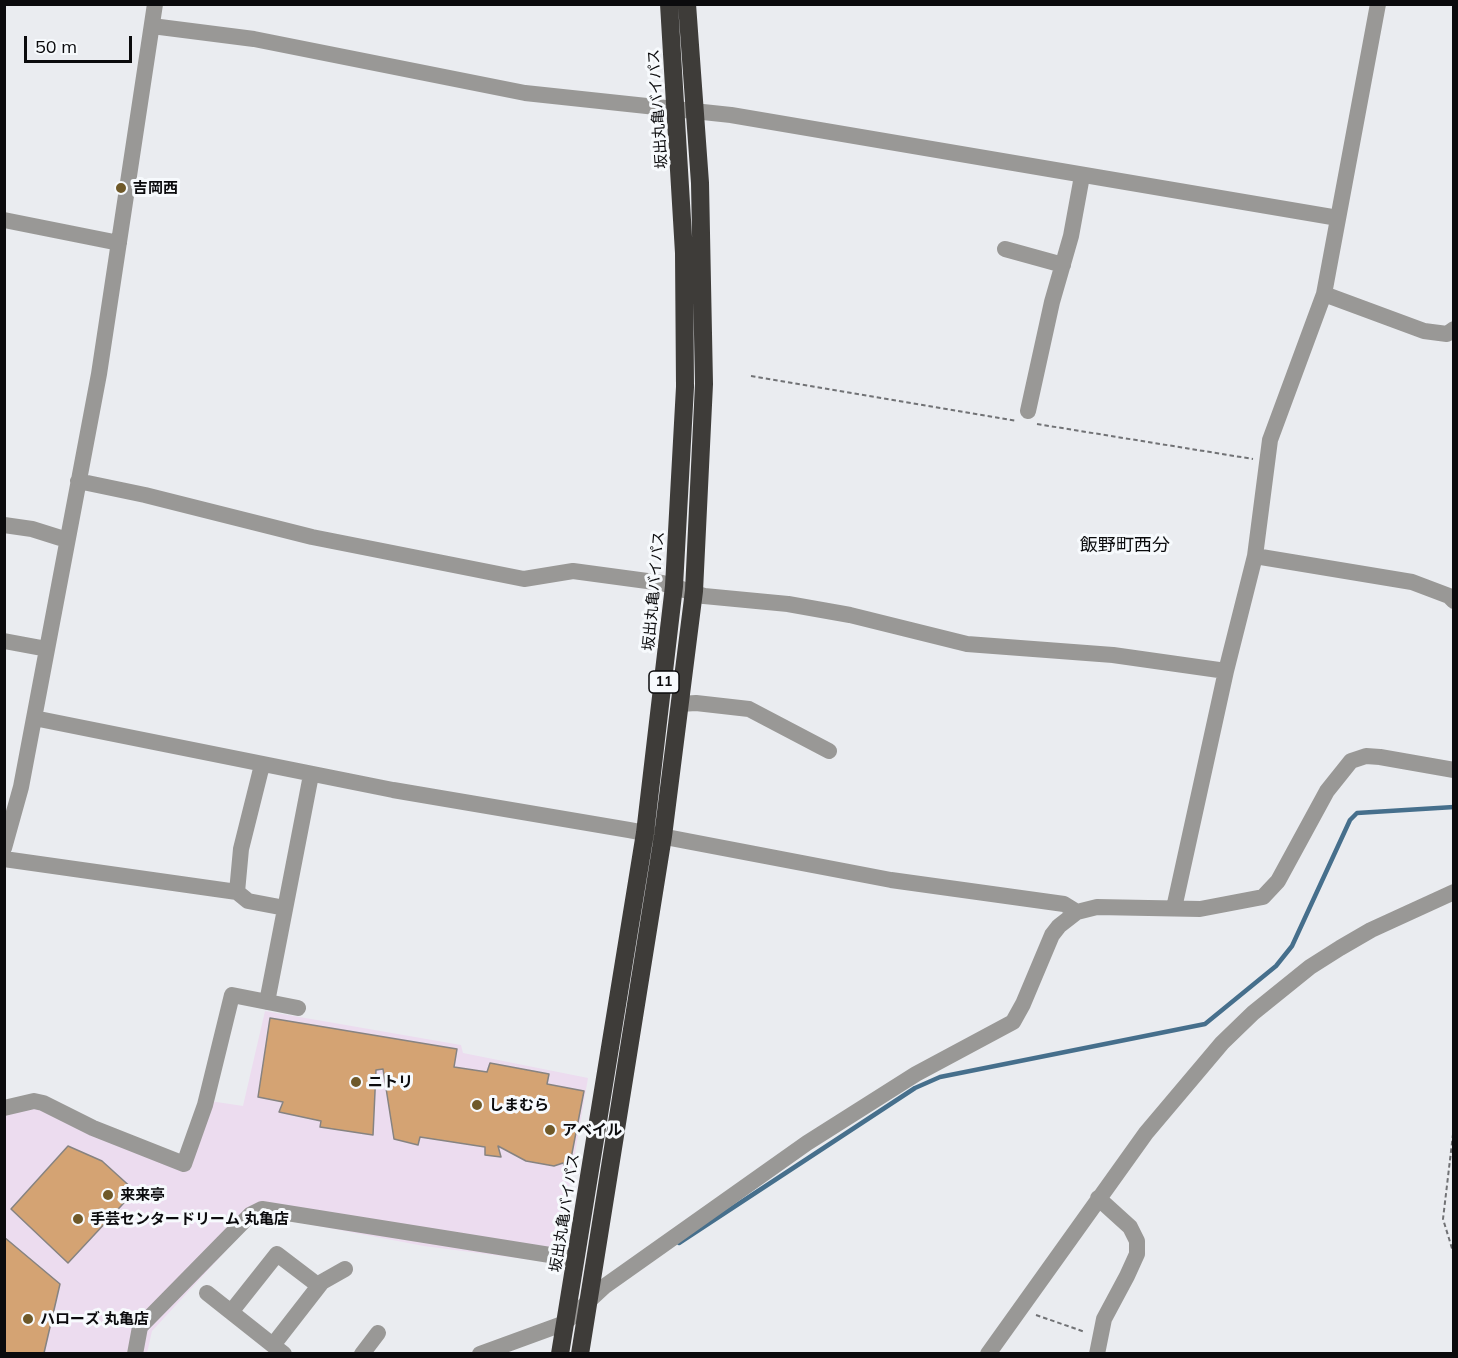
<!DOCTYPE html>
<html>
<head>
<meta charset="utf-8">
<style>
	body { margin:0 }
	#map { position:relative; width:1458px; height:1358px; overflow:hidden; background:#eaecf0; font-family:Mulish,sans-serif }
	canvas { display:block }
	.frame { position:absolute; inset:0; border:6px solid #0b0b0d; pointer-events:none }
	.scale { position:absolute; left:24px; top:36px; width:108px; height:27px; box-sizing:border-box; border:3px solid #0b0b0d; border-top:0; padding-left:8px; font-size:18px; line-height:21px; white-space:nowrap; color:#0b0b0d; -webkit-text-stroke:4px #f7fafd; paint-order:stroke }
</style>
</head>
<body>
<div id="map">
<canvas width="1458" height="1358"></canvas>
<div class="frame"></div>
<div class="scale">50 m</div>
</div>
<script>
const ctx = document.querySelector('canvas').getContext('2d');
ctx.lineJoin = 'round';
function fill(path, color) {
  ctx.fillStyle = color;
  ctx.fill(path, 'evenodd');
}
function poly(rows) {
  const path = new Path2D();
  for (const r of rows) {
    path.moveTo(r[0], r[1]);
    for (let i = 2; i < r.length; i += 2) path.lineTo(r[i], r[i + 1]);
  }
  return path;
}
function trace(path, color, width, dash) {
  ctx.strokeStyle = color;
  ctx.lineWidth = width;
  ctx.lineCap = dash ? 'butt' : 'round';
  ctx.setLineDash(dash || []);
  ctx.stroke(path);
}
function label(font, color, halo, rows, align = 'center') {
  ctx.font = font + ' Mulish,"Noto Sans JP",sans-serif';
  ctx.lineWidth = 6;
  ctx.setLineDash([]);
  ctx.textBaseline = 'middle';
  ctx.strokeStyle = halo;
  ctx.fillStyle = color;
  for (const [text, x, y, turn = 0] of rows) {
    ctx.save();
    ctx.translate(x, y);
    ctx.rotate((+turn || 0) * Math.PI / 180);
    ctx.textAlign = isNaN(turn) ? turn : align;
    if (halo) ctx.strokeText(text, 0, 0);
    ctx.fillText(text, 0, 0);
    ctx.restore();
  }
}
fill(poly([
	[265,1011,461,1045,463,1053,588,1078,556,1263,424,1246,265,1216,256,1218,152,1331,147,1353,5,1353,4,1116,35,1105,184,1169,210,1101,243,1106]
]), '#ecdcef');
trace(poly([
	[679,1243,915,1088,940,1077,1205,1024,1276,966,1292,946,1350,820,1357,813,1454,807]
]), '#466f8c', 4.5);
const building = poly([
	[270,1018,457,1049,454,1067,487,1072,490,1063,549,1074,547,1084,584,1091,568,1174,563,1163,554,1166,526,1161,498,1146,501,1157,485,1155,485,1147,420,1137,418,1145,394,1139,383,1069,376,1070,373,1135,320,1127,321,1121,279,1112,283,1102,258,1097,270,1018],
	[68,1146,102,1161,135,1191,68,1263,11,1209,68,1146],
	[4,1237,60,1284,44,1353,4,1353,4,1237]
]);
fill(building, '#d4a373');
trace(building, '#868381', 1.5);
trace(poly([
	[751,376,1017,421],
	[1037,424,1253,459],
	[1454,1126,1443,1219,1454,1255],
	[1036,1315,1085,1332]
]), '#717275', 2, [4.5, 3]);
trace(poly([
	[152,26,254,39,525,93,731,115,1338,218],
	[4,220,119,243],
	[1005,249,1063,265],
	[1324,294,1424,331,1447,334,1454,329],
	[1028,411,1052,302,1071,236,1082,176],
	[78,481,145,495,312,537,524,579,573,571,662,583,704,596,788,604,850,615,967,644,1113,655,1226,671],
	[4,525,32,529,67,540],
	[1255,556,1412,582,1449,596,1454,601],
	[4,641,47,649],
	[680,704,696,703,749,709,829,751],
	[34,718,393,790,629,830,891,880,1064,904,1077,912],
	[4,848,21,787,99,374,155,4],
	[4,859,237,892,241,849,262,765],
	[237,892,248,901,285,908],
	[1174,908,1226,671,1255,556,1270,440,1324,294,1378,4],
	[267,1002,311,775],
	[4,1108,34,1101,43,1103,93,1128,184,1164,205,1105,232,995,298,1008],
	[207,1293,284,1354],
	[231,1312,277,1254,319,1286],
	[273,1345,322,1282,345,1269],
	[135,1354,140,1327,250,1215,262,1209,575,1259],
	[362,1354,378,1333],
	[480,1354,565,1323,605,1286,807,1143,916,1074,1013,1022,1023,1004,1052,935,1059,926,1077,912,1097,907,1200,909,1263,897,1278,881,1327,791,1351,761,1366,756,1380,757,1454,770],
	[988,1354,1146,1133,1222,1043,1253,1013,1310,967,1340,948,1371,930,1454,892],
	[1097,1354,1104,1319,1127,1276,1137,1254,1137,1241,1130,1227,1098,1198]
]), '#999896', 16);
trace(poly([
	[560,1354,645,833,674,586,685,387,684,253,669,4],
	[580,1354,663,836,694,591,704,384,700,183,687,4]
]), '#3e3c39', 18);
for (const [x, y, r, color] of [
	[121,188,6,"#6f5929"],
	[356,1082,6,"#6f5929"],
	[477,1105,6,"#6f5929"],
	[550,1130,6,"#6f5929"],
	[108,1195,6,"#6f5929"],
	[78,1219,6,"#6f5929"],
	[28,1319,6,"#6f5929"]
]) {
  const dot = new Path2D();
  dot.arc(x, y, r, 0, 2 * Math.PI);
  ctx.fillStyle = color;
  ctx.fill(dot);
  trace(dot, '#f7fafd', 2);
}
for (const [x, y, w] of [
	[664,682,30]
]) {
  const box = new Path2D();
  box.roundRect(x - w / 2, y - 11, w, 22, 4.5);
  ctx.fillStyle = '#f7fafd';
  ctx.fill(box);
  trace(box, '#0b0b0d', 1.5);
}
label('bold 14px', '#0b0b0d', null, [
	["11",664,682]
]);
label('15px', '#0b0b0d', '#f7fafd', [
	["坂出丸亀バイパス",658,109,-94],
	["坂出丸亀バイパス",654,591,-85],
	["坂出丸亀バイパス",565,1213,-81]
]);
label('bold 15px', '#0b0b0d', '#f7fafd', [
	["吉岡西",133,188],
	["ニトリ",368,1082],
	["しまむら",489,1105],
	["アベイル",562,1130],
	["来来亭",120,1195],
	["手芸センタードリーム 丸亀店",90,1219],
	["ハローズ 丸亀店",40,1319]
], 'left');
label('18px', '#0b0b0d', '#f7fafd', [
	["飯野町西分",1125,546]
]);
</script>
</body>
</html>
